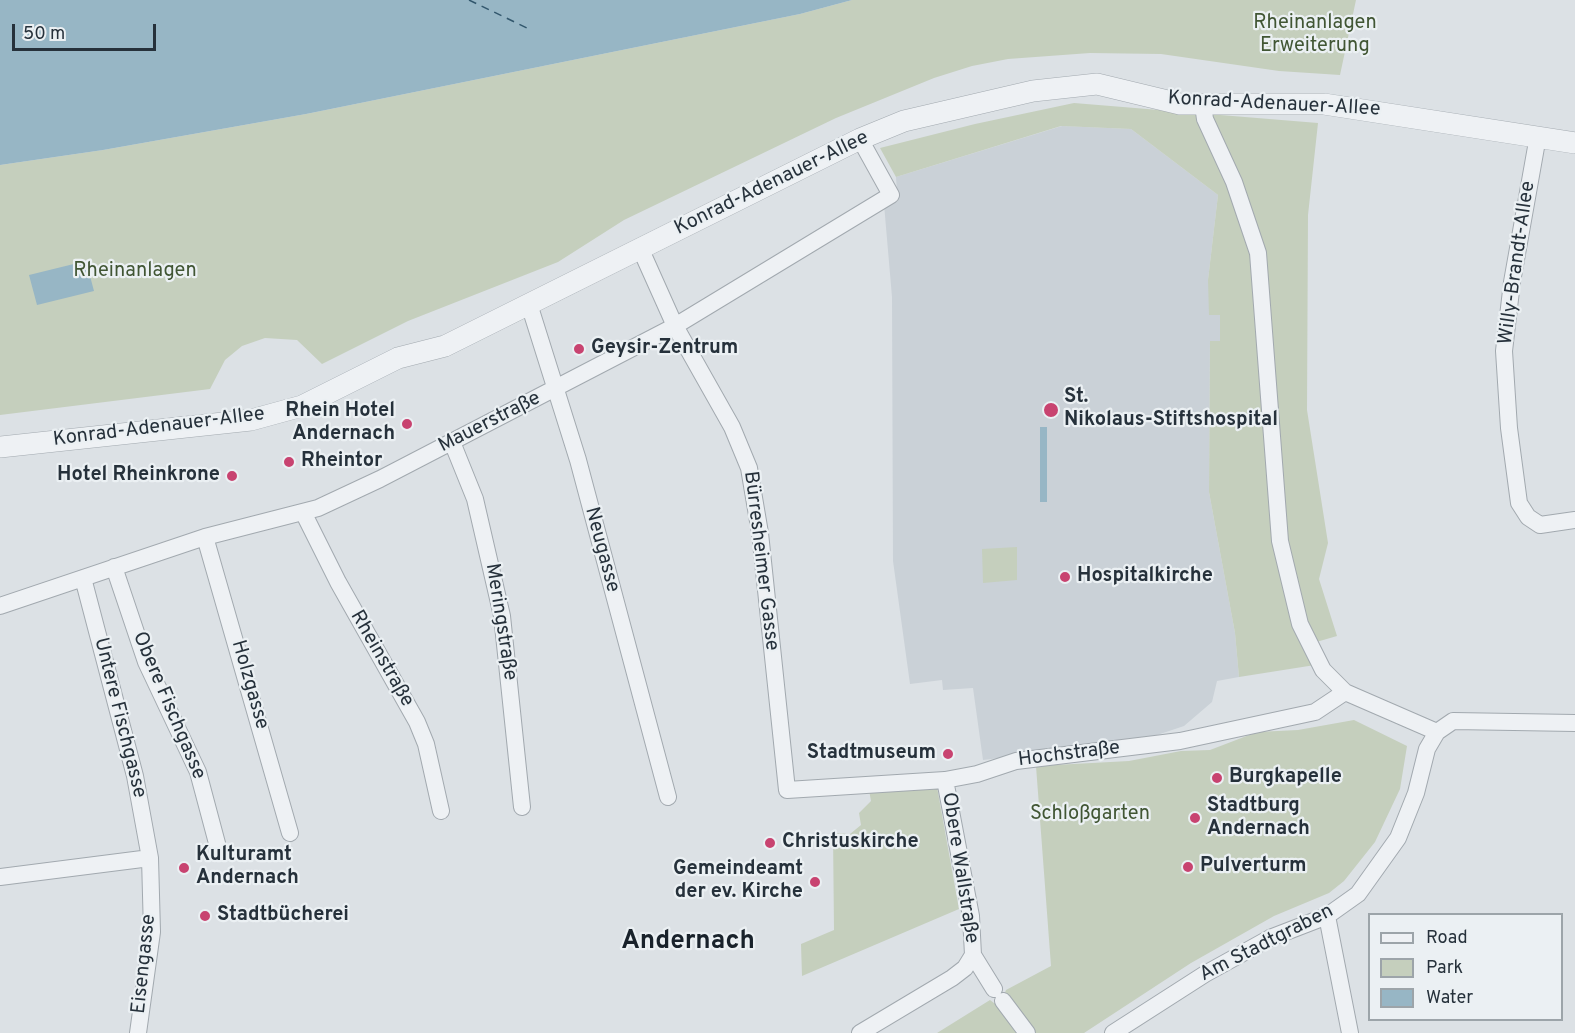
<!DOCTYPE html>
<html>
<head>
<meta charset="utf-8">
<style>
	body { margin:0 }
	#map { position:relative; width:1575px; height:1033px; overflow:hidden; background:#dce1e5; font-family:Overpass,sans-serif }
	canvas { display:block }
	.legend { position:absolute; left:1368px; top:913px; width:195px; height:108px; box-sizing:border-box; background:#ebf0f3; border:2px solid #9ca4a9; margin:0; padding:8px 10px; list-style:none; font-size:18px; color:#26313b }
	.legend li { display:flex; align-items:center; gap:12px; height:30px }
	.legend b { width:30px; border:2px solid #9ca4a9 }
	.scale { position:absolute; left:12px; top:24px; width:144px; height:27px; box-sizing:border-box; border:3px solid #26313b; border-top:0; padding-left:8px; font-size:18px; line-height:21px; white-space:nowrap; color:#26313b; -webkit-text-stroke:4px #ebf0f3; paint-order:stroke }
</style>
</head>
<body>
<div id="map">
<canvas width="1575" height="1033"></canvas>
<ul class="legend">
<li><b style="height:8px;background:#eef1f4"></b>Road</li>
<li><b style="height:16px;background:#c5cfbd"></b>Park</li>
<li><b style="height:16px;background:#97b6c5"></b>Water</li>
</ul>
<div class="scale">50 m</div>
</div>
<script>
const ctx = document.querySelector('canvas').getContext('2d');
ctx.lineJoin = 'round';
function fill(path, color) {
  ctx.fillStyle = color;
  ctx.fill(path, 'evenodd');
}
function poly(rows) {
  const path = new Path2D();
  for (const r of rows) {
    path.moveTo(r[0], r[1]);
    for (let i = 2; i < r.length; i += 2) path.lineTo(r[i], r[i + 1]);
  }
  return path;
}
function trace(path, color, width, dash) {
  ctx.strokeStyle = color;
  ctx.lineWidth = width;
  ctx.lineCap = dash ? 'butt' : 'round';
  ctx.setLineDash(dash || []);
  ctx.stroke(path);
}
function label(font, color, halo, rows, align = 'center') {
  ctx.font = font + ' Overpass,sans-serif';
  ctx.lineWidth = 4.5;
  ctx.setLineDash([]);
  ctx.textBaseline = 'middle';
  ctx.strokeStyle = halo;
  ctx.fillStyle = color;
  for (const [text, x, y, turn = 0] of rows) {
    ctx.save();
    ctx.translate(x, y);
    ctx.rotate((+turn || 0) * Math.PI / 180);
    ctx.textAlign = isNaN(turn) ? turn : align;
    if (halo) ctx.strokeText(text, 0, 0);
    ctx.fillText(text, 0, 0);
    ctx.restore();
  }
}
fill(poly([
	[1062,126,1131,129,1218,195,1208,280,1220,315,1220,341,1210,341,1209,492,1235,633,1239,677,1217,681,1212,702,1184,726,1139,741,983,760,973,688,943,690,942,680,910,684,893,561,892,297,884,204,897,192,896,177]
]), '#cad1d7');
fill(poly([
	[852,0,1356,0,1340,75,1279,71,1161,54,1090,53,1008,59,972,66,934,78,836,118,624,220,558,262,408,321,322,364,297,340,265,338,242,346,225,360,210,389,0,415,0,165,103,150,306,114,800,14],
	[1074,103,1318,123,1308,215,1307,410,1328,543,1319,579,1337,636,1306,645,1315,665,1239,677,1235,633,1209,492,1210,341,1220,341,1220,315,1209,315,1208,280,1218,195,1131,129,1061,126,896,177,880,148,975,124],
	[1017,547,1017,580,983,583,982,549],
	[1354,720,1407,746,1400,789,1375,842,1344,881,1329,893,1274,916,1191,963,1084,1033,937,1033,990,1000,994,1003,1001,1003,1006,990,1051,966,1036,766,1129,761,1181,751,1210,750,1257,732,1298,730],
	[937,787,959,909,802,976,801,944,834,930,833,833,850,834,861,825,859,813,871,801,869,790]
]), '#c5cfbd');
fill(poly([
	[0,0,852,0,800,14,306,114,103,150,0,165],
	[86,261,94,291,37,305,29,275],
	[1040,427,1047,427,1047,502,1040,502]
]), '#97b6c5');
trace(poly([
	[469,0,529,29]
]), '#32576d', 1.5, [8, 6]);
const minor = poly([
	[1203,105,1205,119,1234,182,1258,253,1280,541,1300,624,1323,670,1345,692,1437,732],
	[1538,136,1512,282,1504,351,1509,428,1519,503,1528,517,1540,525,1575,520],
	[641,250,675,326,732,427,749,468,760,533,787,790,945,780,977,774,1016,761,1180,741,1315,712,1345,692],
	[529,304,578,460,668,797],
	[452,442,475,499,502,616,522,807],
	[304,514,338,582,417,722,426,744,441,811],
	[205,537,290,833],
	[114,567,146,662,198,772,218,847],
	[83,578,135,776,150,858,152,932,138,1033],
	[0,606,205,537,318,508,380,479,675,326,891,195,860,139],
	[0,877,150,858],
	[1327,916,1350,1033],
	[973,955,994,989],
	[1003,1001,1027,1033],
	[860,1033,952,978,965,968,973,955,971,916,945,780],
	[1113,1033,1205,974,1270,938,1327,916,1358,894,1398,838,1416,793,1427,749,1437,732,1453,721,1575,723]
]);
const tertiary = poly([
	[0,447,251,420,302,406,398,358,445,346,860,139,904,121,1033,91,1097,84,1180,104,1324,104,1575,143]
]);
trace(minor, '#a2a9af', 18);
trace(tertiary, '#a2a9af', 22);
trace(minor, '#eef1f4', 16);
trace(tertiary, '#eef1f4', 21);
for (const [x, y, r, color] of [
	[579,349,6,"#c84370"],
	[1051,410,8,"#c84370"],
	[407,424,6,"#c84370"],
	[289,462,6,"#c84370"],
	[232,476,6,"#c84370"],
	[1065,577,6,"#c84370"],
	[948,754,6,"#c84370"],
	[1217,778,6,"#c84370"],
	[1195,818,6,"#c84370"],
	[770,843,6,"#c84370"],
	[1188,867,6,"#c84370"],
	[184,868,6,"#c84370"],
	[815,882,6,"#c84370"],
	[205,916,6,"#c84370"]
]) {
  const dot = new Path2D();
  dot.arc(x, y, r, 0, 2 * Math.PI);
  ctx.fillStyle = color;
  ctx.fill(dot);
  trace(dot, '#ebf0f3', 2);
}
label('20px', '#415634', '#ebf0f3', [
	["Rheinanlagen",1315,24],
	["Erweiterung",1315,47],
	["Rheinanlagen",135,272],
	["Schloßgarten",1090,815]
]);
label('20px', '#26313b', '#ebf0f3', [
	["Konrad-Adenauer-Allee",1274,105,3],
	["Konrad-Adenauer-Allee",772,184,-26],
	["Willy-Brandt-Allee",1518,263,-82],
	["Mauerstraße",490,423,-27],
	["Konrad-Adenauer-Allee",159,428,-7],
	["Neugasse",601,550,75],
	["Bürresheimer Gasse",760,561,83],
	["Meringstraße",500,622,81],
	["Rheinstraße",381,659,60],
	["Holzgasse",249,685,74],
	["Obere Fischgasse",168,706,67],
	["Untere Fischgasse",119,718,76],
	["Hochstraße",1069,755,-7],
	["Obere Wallstraße",959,868,81],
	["Am Stadtgraben",1267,944,-27],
	["Eisengasse",145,964,-84]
]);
label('bold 20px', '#26313b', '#ebf0f3', [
	["Geysir-Zentrum",591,349],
	["St.",1064,398],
	["Nikolaus-Stiftshospital",1064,421],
	["Rhein Hotel",395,412,"right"],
	["Andernach",395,435,"right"],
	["Rheintor",301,462],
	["Hotel Rheinkrone",220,476,"right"],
	["Hospitalkirche",1077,577],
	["Stadtmuseum",936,754,"right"],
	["Burgkapelle",1229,778],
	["Stadtburg",1207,807],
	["Andernach",1207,830],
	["Christuskirche",782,843],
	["Kulturamt",196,856],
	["Andernach",196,879],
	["Pulverturm",1200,867],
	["Gemeindeamt",803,870,"right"],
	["der ev. Kirche",803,893,"right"],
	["Stadtbücherei",217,916]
], 'left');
label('bold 26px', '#19222b', '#ebf0f3', [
	["Andernach",688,943]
]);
</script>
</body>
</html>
